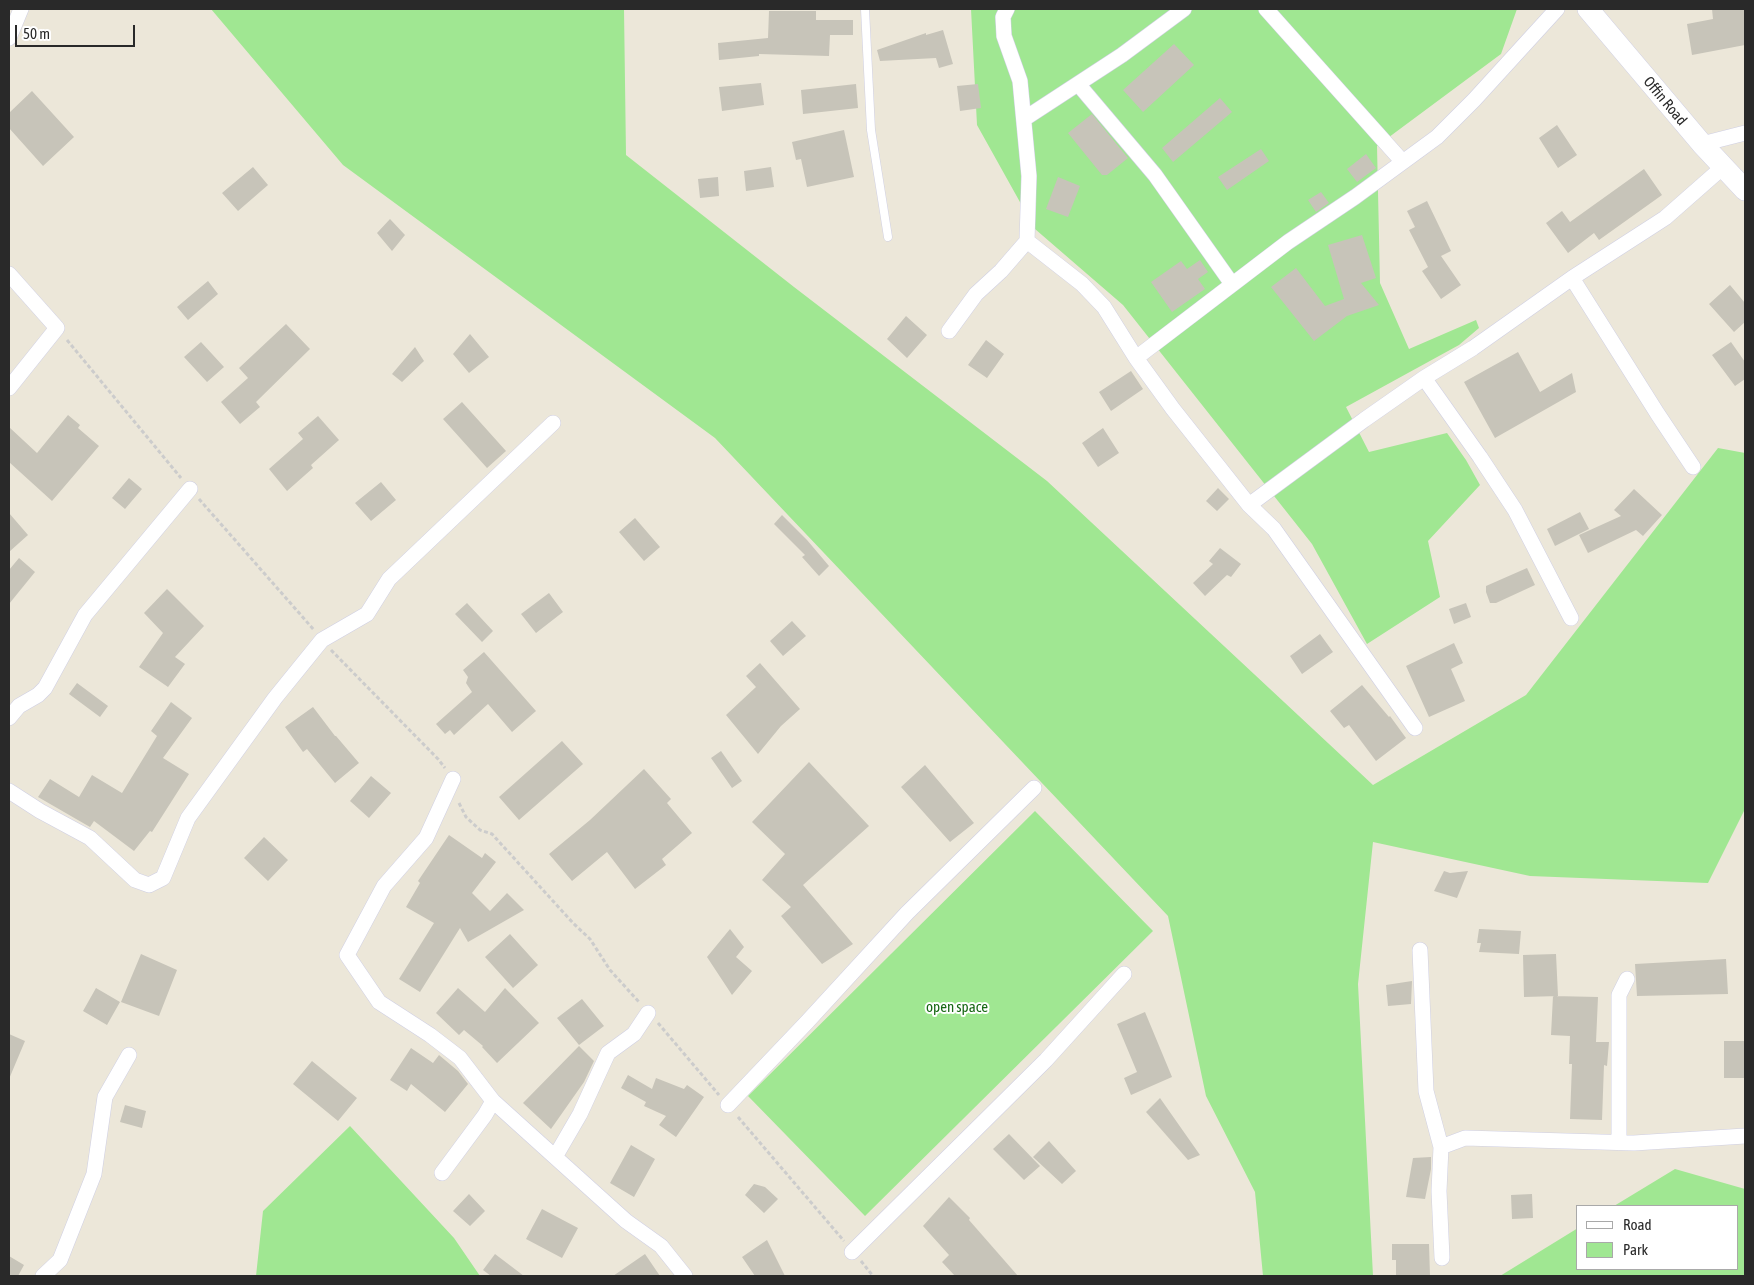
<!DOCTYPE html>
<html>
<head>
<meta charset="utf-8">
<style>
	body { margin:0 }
	#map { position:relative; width:1754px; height:1285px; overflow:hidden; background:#ece7d9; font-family:"Asap Condensed",sans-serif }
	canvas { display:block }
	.frame { position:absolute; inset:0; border:10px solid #292929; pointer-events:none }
	.legend { position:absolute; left:1576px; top:1205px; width:162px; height:65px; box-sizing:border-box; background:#fff; border:1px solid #a9a9a9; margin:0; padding:6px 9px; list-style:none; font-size:15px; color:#292929 }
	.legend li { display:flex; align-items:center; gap:10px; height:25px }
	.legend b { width:25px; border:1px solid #a9a9a9 }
	.scale { position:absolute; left:15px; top:25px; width:120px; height:22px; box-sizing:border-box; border:2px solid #292929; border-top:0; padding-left:6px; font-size:15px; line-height:18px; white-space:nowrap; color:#292929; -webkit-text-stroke:4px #fff; paint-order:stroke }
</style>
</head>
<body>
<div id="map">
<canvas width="1754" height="1285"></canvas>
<div class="frame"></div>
<ul class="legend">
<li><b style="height:6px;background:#fff"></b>Road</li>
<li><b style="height:14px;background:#a0e792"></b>Park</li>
</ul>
<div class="scale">50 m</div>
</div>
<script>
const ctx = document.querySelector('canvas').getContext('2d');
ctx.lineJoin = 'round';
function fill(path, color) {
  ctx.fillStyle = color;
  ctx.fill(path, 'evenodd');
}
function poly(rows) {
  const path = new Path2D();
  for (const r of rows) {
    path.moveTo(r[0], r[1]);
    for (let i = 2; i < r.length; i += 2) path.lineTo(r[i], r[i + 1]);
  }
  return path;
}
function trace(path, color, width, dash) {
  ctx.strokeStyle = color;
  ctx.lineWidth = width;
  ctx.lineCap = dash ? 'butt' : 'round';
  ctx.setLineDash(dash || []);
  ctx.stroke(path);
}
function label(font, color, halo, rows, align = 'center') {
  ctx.font = font + ' "Asap Condensed",sans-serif';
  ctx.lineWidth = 4;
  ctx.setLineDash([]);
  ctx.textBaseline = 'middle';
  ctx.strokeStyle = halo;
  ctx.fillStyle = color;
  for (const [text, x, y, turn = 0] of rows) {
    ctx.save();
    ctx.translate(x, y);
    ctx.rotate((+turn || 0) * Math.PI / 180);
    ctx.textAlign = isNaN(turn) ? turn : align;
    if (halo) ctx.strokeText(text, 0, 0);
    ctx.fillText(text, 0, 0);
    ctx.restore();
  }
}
fill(poly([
	[211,9,624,9,626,155,794,287,1047,481,1373,785,1526,695,1718,448,1745,453,1745,809,1708,883,1530,876,1373,842,1358,984,1373,1276,1263,1276,1255,1192,1206,1096,1168,916,715,438,343,165],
	[971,9,1517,9,1501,54,1377,146,1380,283,1409,349,1476,320,1479,328,1459,345,1346,407,1369,452,1447,433,1466,460,1480,485,1428,541,1440,597,1367,644,1312,544,1123,305,1035,229,977,125],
	[1035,811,1153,931,865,1216,748,1096],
	[350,1126,454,1238,480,1276,256,1276,263,1211],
	[1675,1169,1745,1189,1745,1276,1500,1276,1578,1228,1578,1269,1738,1269,1738,1206,1614,1206]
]), '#a0e792');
fill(poly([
	[1712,9,1745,9,1745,45,1692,55,1687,24,1713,19],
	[769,11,816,11,816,20,853,20,853,35,830,35,829,56,759,54,759,56,719,60,718,43,768,38],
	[943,30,953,64,939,68,936,58,880,61,877,50,926,33,926,35],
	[1174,44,1194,65,1143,112,1123,90],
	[761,83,764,105,722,111,719,87],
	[856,84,858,108,803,114,801,90],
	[978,84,981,108,960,111,957,86],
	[32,91,74,137,43,166,9,128,9,113],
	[1220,98,1232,112,1173,162,1162,148],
	[1092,114,1128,158,1107,175,1102,175,1068,133],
	[1557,125,1577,155,1558,168,1539,138],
	[844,130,854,177,807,187,801,159,796,160,792,142],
	[1261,149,1269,161,1227,190,1218,177],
	[1366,154,1376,168,1357,182,1347,169],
	[253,167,268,185,238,211,222,193],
	[771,167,774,187,746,191,744,171],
	[1644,169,1662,195,1599,240,1594,233,1568,253,1546,223,1562,211,1570,222],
	[718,177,719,196,700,198,698,179],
	[1058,177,1080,186,1068,217,1046,209],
	[1321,192,1329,203,1316,212,1308,200],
	[1427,201,1451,251,1441,256,1461,285,1441,299,1422,271,1428,267,1409,230,1415,227,1407,211],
	[390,219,405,235,392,251,377,233],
	[1362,235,1376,278,1361,283,1379,305,1347,316,1314,341,1271,287,1296,268,1325,306,1344,299,1328,245],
	[1200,260,1208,272,1198,279,1205,289,1172,312,1151,282,1181,261,1187,269],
	[208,281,218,294,188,320,177,307],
	[1730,285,1745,303,1745,322,1734,332,1709,304],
	[906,316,927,335,907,358,887,339],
	[286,324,310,349,256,402,260,407,240,424,221,402,248,378,239,368],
	[470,334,489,357,469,373,453,354],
	[986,340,1004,354,987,378,968,365],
	[201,342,224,367,207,382,184,357],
	[1731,342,1745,362,1745,379,1735,386,1712,355],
	[415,347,424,361,402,382,392,374],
	[1518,352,1540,392,1572,373,1576,392,1495,438,1464,382],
	[1131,371,1143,389,1111,411,1099,392],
	[462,402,506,451,487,468,443,419],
	[68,415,80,425,78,428,99,446,52,501,9,462,9,427,37,453],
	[318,416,339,440,311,465,313,468,287,491,269,469,303,439,298,433],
	[1103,428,1119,453,1098,467,1082,443],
	[129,478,142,489,125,509,112,498],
	[381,482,396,500,371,521,355,503],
	[1218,488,1229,499,1217,511,1206,501],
	[1634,489,1662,515,1643,536,1636,530,1588,553,1579,535,1621,516,1614,510],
	[1580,512,1589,529,1555,546,1547,529],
	[9,513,28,535,9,552],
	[782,515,807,540,829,566,819,576,802,557,805,555,774,524],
	[635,518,660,547,644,561,619,532],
	[1220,548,1241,564,1231,577,1227,575,1205,596,1193,583,1213,564,1209,561],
	[19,558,35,572,9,604,9,570],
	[1527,568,1535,585,1496,603,1490,603,1486,592,1486,586],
	[167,589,204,626,175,657,185,664,168,687,139,667,163,633,144,613],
	[549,593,563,612,536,633,521,614],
	[467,603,493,631,482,642,455,614],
	[1466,603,1471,617,1454,624,1449,609],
	[792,621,806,636,783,656,770,641],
	[1320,634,1333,652,1302,674,1290,656],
	[1454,643,1463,663,1451,669,1465,701,1429,717,1406,666],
	[484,652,536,711,512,732,488,704,454,735,450,730,445,734,436,724,472,692,466,683,468,677,463,670],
	[760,663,800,709,781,726,758,754,726,715,756,687,746,676],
	[77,683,108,706,100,717,69,694],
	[1362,685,1389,717,1390,716,1406,738,1376,761,1349,725,1344,728,1330,711],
	[171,702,192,718,163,758,189,774,152,832,150,831,134,851,94,821,90,827,38,797,50,779,79,797,92,775,122,793,157,736,151,731],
	[313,707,335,736,336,736,359,763,335,783,307,749,303,752,285,727],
	[562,741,583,764,519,820,499,797],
	[721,751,742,781,732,788,711,758],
	[809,762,869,826,803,885,853,944,822,964,781,916,791,907,762,880,785,854,752,822],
	[925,765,974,823,950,842,901,787],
	[644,769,671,799,667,803,692,833,662,859,666,865,635,889,607,852,572,881,549,854,590,820],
	[371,776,391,793,369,818,350,801],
	[449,835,482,858,485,853,496,862,472,893,490,911,507,893,524,910,468,942,460,928,420,992,399,979,434,923,406,907,420,883,418,881],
	[264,837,288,860,268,881,244,858],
	[1444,871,1450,873,1468,871,1457,898,1434,891],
	[730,929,744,947,736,957,752,971,732,995,707,957],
	[1479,929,1521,931,1519,954,1479,952,1481,943,1477,943],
	[510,934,538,965,513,988,485,957],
	[141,954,177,970,159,1016,121,1002],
	[1556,954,1558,996,1524,997,1523,955],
	[1726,959,1728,994,1637,996,1635,964],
	[1412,981,1411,1004,1388,1006,1386,985],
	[96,988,120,1002,107,1025,83,1011],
	[458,988,485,1012,505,988,539,1023,497,1063,482,1047,483,1046,464,1030,459,1035,436,1013],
	[1553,996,1598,997,1596,1042,1609,1042,1607,1066,1604,1065,1602,1120,1570,1119,1572,1064,1569,1064,1570,1036,1551,1035],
	[582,999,604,1026,579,1045,557,1018],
	[1145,1012,1172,1077,1131,1095,1124,1078,1137,1072,1117,1024],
	[9,1034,25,1041,9,1079],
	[1724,1041,1745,1041,1745,1078,1724,1078],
	[579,1046,594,1061,584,1082,551,1129,523,1103],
	[411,1048,433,1063,439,1055,458,1071,468,1084,445,1112,411,1084,407,1091,390,1080],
	[312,1061,357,1098,338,1121,293,1084],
	[628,1075,652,1089,656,1078,684,1089,687,1085,704,1097,676,1137,659,1125,666,1116,644,1106,646,1102,621,1088],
	[1160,1098,1200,1155,1188,1160,1146,1112],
	[125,1105,146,1111,142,1128,120,1122],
	[1009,1134,1040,1166,1024,1180,993,1149],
	[1049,1141,1076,1171,1062,1184,1033,1157],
	[631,1145,655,1159,634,1197,610,1183],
	[1431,1157,1431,1169,1425,1199,1406,1197,1413,1158],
	[754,1184,765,1187,778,1199,764,1213,745,1195],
	[469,1194,485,1211,470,1226,453,1211],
	[1532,1194,1533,1218,1512,1219,1511,1195],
	[949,1197,970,1218,969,1220,1018,1276,955,1276,942,1262,949,1255,923,1226],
	[542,1209,578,1228,562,1258,526,1239],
	[767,1240,785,1276,755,1276,742,1257],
	[1392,1244,1429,1244,1430,1276,1396,1276,1396,1260,1392,1260],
	[495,1254,524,1276,491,1276,483,1270],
	[645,1254,660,1276,613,1276],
	[9,1256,24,1265,18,1276,9,1276]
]), '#c7c4b9');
const lane = poly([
	[865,9,871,130,888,237]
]);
const street = poly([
	[1266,9,1402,161],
	[9,38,21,9],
	[1078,84,1155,175,1232,284],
	[1024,119,1122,55,1184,9],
	[1702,144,1745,133],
	[1027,241,1082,284,1104,307,1136,358,1173,409,1249,505,1274,529,1415,728],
	[9,274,57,328,9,388],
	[1572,278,1657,413,1693,467],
	[949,331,976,294,1001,271,1027,241,1029,176,1020,81,1004,36,1003,17,1007,9],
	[1136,358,1288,242,1355,197,1437,137,1474,100,1557,9],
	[1424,378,1480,457,1515,510,1571,618],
	[1249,505,1364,420,1424,378,1473,348,1572,278,1665,218,1723,167],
	[9,718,19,706,38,695,45,688,85,615,190,489],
	[453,779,426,838,384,886,347,955,379,1002,430,1035,460,1058,493,1101,555,1157,580,1114,608,1053,634,1034,648,1013],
	[9,791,40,811,90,838,135,880,149,885,163,878,188,818,275,698,322,640,367,614,389,579,553,423],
	[1420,950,1426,1091,1441,1147],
	[728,1105,807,1022,907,913,1034,788],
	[1619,1142,1619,995,1627,979],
	[555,1157,626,1221,661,1246,685,1276],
	[442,1173,485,1115,493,1101],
	[852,1252,1046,1060,1124,974],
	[1442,1258,1439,1191,1441,1147,1465,1138,1634,1143,1745,1136],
	[43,1276,60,1260,94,1174,105,1097,129,1055]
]);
const secondary = poly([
	[1588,9,1702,144,1745,190]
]);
trace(lane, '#cfcfe3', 9);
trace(street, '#cfcfe3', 16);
trace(secondary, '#cfcfe3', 22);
trace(poly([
	[67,340,181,478],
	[199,499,314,630],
	[331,650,438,759,445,768],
	[459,803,466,817,480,830,492,834,573,923,590,939,610,970,639,1002],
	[658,1023,719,1095],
	[738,1117,844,1241],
	[861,1261,873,1276]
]), '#ccc', 3, [4, 2.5]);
trace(lane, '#fff', 8);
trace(street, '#fff', 15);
trace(secondary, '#fff', 21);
label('15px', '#292929', '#fff', [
	["Offin Road",1665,101,50]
]);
label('15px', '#186915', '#fff', [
	["open space",957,1007]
]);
</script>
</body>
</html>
